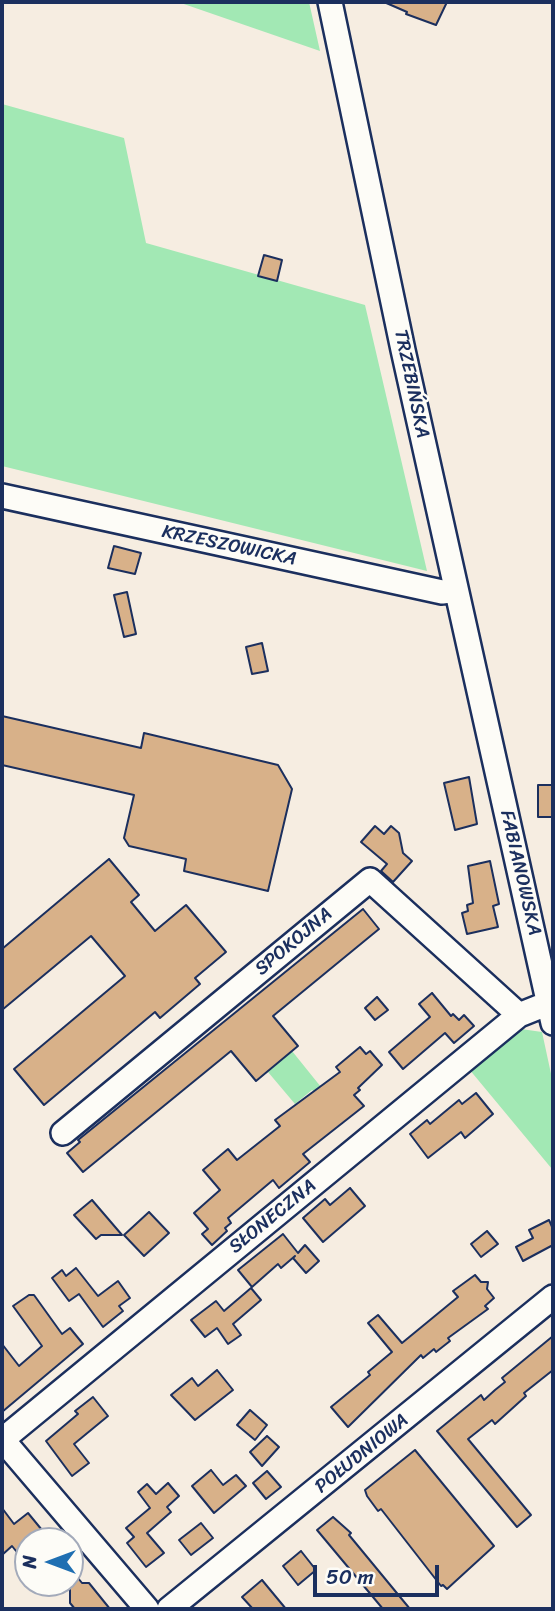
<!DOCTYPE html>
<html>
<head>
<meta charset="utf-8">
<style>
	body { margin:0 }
	#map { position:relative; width:555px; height:1611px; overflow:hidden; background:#f6ede1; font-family:Sriracha,sans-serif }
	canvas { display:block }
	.frame { position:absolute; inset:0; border:4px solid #1b2f5e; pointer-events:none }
	.north { position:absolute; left:14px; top:1527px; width:70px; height:70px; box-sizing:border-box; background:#fdfcf7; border:2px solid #a3aaba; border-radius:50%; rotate:270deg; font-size:19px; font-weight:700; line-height:28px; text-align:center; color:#1b2f5e }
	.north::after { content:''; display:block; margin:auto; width:24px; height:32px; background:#1f6fb2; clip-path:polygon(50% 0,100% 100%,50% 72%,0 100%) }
	.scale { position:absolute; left:313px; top:1565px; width:126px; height:32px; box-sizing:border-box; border:4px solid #1b2f5e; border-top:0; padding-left:9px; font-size:21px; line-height:24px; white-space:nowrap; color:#1b2f5e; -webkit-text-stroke:5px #fdfcf7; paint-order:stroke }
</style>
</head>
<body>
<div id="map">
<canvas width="555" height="1611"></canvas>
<div class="frame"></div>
<div class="north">N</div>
<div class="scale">50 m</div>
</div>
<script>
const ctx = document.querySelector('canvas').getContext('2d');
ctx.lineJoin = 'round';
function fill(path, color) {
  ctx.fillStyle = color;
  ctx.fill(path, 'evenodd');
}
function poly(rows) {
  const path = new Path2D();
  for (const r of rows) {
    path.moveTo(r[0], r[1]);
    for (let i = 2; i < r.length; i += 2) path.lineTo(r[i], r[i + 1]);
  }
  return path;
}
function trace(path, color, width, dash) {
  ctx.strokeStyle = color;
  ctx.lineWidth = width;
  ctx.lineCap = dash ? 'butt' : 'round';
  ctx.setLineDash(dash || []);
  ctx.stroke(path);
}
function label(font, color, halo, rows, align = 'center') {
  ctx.font = font + ' Sriracha,sans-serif';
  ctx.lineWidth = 5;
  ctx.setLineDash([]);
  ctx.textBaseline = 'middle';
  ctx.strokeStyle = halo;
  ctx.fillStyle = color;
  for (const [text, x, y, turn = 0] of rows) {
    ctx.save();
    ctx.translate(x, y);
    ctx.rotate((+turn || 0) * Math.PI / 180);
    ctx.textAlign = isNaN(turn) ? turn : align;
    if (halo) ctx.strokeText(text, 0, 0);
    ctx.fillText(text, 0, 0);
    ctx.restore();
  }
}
fill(poly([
	[178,2,309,2,320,51],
	[2,104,124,138,146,243,365,305,427,571,2,466],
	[521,1029,542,1032,553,1083,552,1169,469,1069],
	[292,1051,321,1087,315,1092,312,1090,295,1104,268,1072]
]), '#a2e8b4');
const building = poly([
	[384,2,447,2,436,25,406,14,407,12,384,2],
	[264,255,282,260,277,281,258,276,264,255],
	[114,546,141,553,135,574,108,568,114,546],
	[127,592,136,634,124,637,114,595,127,592],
	[262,643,268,671,252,674,246,647,262,643],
	[2,716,141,748,144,733,278,765,292,789,268,891,184,871,186,859,129,846,124,838,134,795,2,765,2,716],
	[469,777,477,824,455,830,444,783,469,777],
	[538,785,553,785,553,817,538,817,538,785],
	[375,826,384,834,391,826,399,833,403,853,412,861,393,882,381,871,387,864,361,842,375,826],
	[109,859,139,895,131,902,155,931,186,905,226,952,195,978,200,984,160,1018,155,1012,44,1105,14,1069,125,976,91,936,2,1010,2,949,109,859],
	[490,861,499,904,493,906,498,927,467,934,462,913,468,911,467,905,473,903,468,866,490,861],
	[363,909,379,929,273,1016,298,1046,256,1081,231,1051,83,1172,67,1153,80,1142,78,1140,363,909],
	[432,993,451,1016,453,1014,459,1020,464,1015,474,1026,454,1043,445,1033,403,1069,389,1052,430,1017,419,1004,432,993],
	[377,997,388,1010,375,1020,365,1008,377,997],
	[360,1047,366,1054,370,1051,382,1065,358,1088,360,1090,354,1095,364,1106,303,1154,310,1162,279,1188,273,1180,228,1218,231,1223,225,1228,227,1231,212,1245,202,1234,208,1229,194,1213,220,1190,203,1170,228,1149,237,1160,280,1126,275,1120,340,1072,336,1067,360,1047],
	[476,1093,493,1114,465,1138,461,1132,428,1158,410,1134,427,1120,430,1124,459,1100,462,1104,476,1093],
	[350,1188,365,1206,323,1242,303,1218,325,1199,330,1205,350,1188],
	[92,1200,122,1235,101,1235,96,1239,74,1215,92,1200],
	[149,1212,169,1233,144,1256,124,1235,149,1212],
	[549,1220,553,1229,553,1245,523,1261,516,1247,533,1238,529,1230,549,1220],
	[487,1231,498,1244,481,1257,471,1244,487,1231],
	[283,1234,298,1253,305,1245,319,1261,306,1273,293,1258,295,1256,281,1268,278,1264,252,1287,238,1270,283,1234],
	[76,1268,98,1296,118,1281,130,1298,119,1306,123,1311,103,1327,79,1294,69,1301,52,1278,62,1270,66,1276,76,1268],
	[475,1275,481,1282,488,1282,487,1289,494,1298,485,1306,488,1309,448,1338,450,1341,436,1352,434,1349,423,1358,421,1355,348,1427,331,1407,370,1375,368,1372,392,1352,368,1323,378,1315,402,1343,458,1297,453,1291,475,1275],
	[251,1288,261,1300,233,1324,241,1335,228,1344,217,1328,205,1337,191,1320,216,1301,224,1311,251,1288],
	[29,1295,34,1295,62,1334,70,1328,83,1344,2,1412,2,1344,19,1366,42,1346,13,1306,29,1295],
	[553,1336,553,1370,524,1393,526,1396,495,1424,492,1420,468,1439,531,1515,517,1527,437,1431,481,1395,484,1400,495,1390,505,1382,502,1378,553,1336],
	[217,1370,233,1390,195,1420,171,1395,192,1378,198,1386,217,1370],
	[93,1397,108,1416,74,1444,89,1463,72,1476,46,1441,78,1414,75,1411,93,1397],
	[250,1410,267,1425,255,1440,237,1425,250,1410],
	[267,1436,279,1447,262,1466,250,1452,267,1436],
	[415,1450,494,1546,447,1589,443,1585,441,1586,381,1509,378,1511,367,1496,365,1490,415,1450],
	[211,1470,223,1485,236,1475,246,1486,214,1513,192,1486,211,1470],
	[267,1471,281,1487,266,1499,253,1483,267,1471],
	[168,1483,179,1496,167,1507,171,1512,147,1533,164,1553,146,1567,127,1543,134,1537,126,1528,150,1508,138,1492,147,1484,156,1494,168,1483],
	[2,1508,14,1524,28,1513,51,1541,28,1541,28,1566,12,1546,2,1555,2,1508],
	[333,1517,351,1533,349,1535,410,1609,383,1609,317,1530,333,1517],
	[201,1523,213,1538,191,1555,179,1540,201,1523],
	[301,1551,316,1570,298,1585,283,1566,301,1551],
	[70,1568,82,1583,89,1583,110,1609,75,1609,70,1603,70,1568],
	[262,1580,286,1609,253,1609,242,1597,262,1580]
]);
fill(building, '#d8b189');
trace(building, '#1b2f5e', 2);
const minor = poly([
	[330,2,403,350,553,1023],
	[2,496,442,592,456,590],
	[63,1133,370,880,519,1015],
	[2,1439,147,1609],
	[2,1440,519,1015,549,1003],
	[169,1609,553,1297]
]);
trace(minor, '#1b2f5e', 28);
trace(minor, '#fdfcf7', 23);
label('19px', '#1b2f5e', '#fdfcf7', [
	["TRZEBIŃSKA",411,384,78],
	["KRZESZOWICKA",229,546,12],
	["FABIANOWSKA",520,873,77],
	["SPOKOJNA",294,942,-40],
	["SŁONECZNA",273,1217,-39],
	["POŁUDNIOWA",362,1454,-39]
]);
</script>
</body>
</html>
